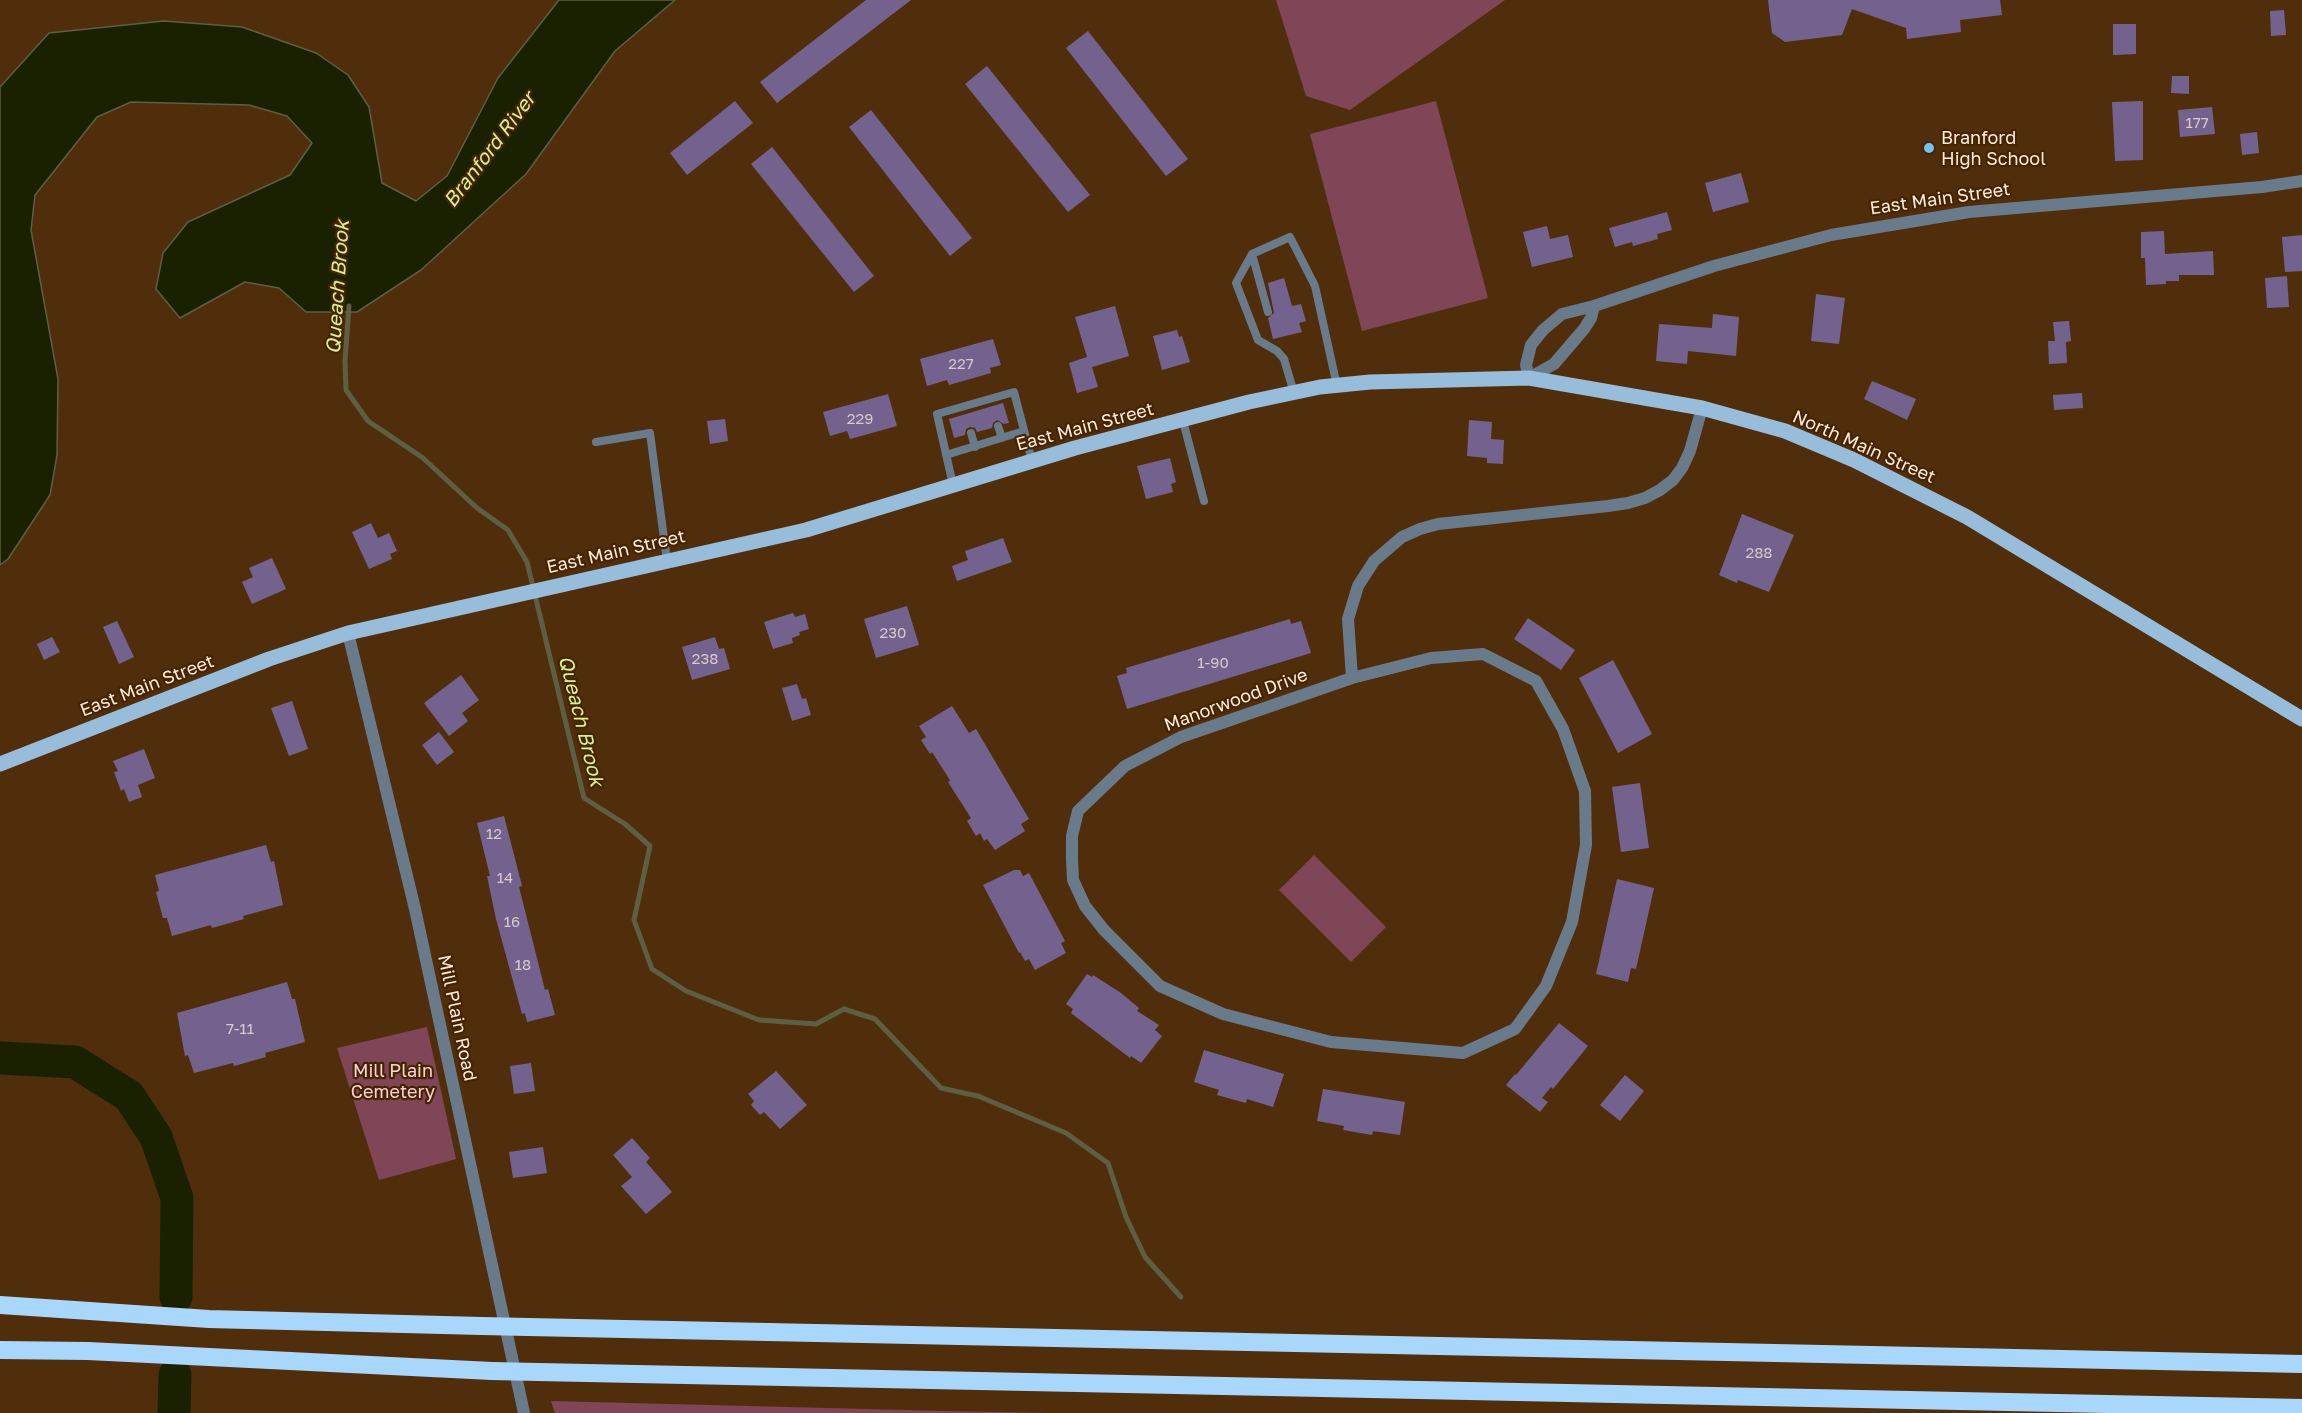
<!DOCTYPE html>
<html>
<head>
<meta charset="utf-8">
<style>
	body { margin:0 }
	canvas { display:block; background:#512e0b }
</style>
</head>
<body>
<canvas width="2302" height="1413"></canvas>
<script>
const ctx = document.querySelector('canvas').getContext('2d');
ctx.lineJoin = 'round';
function fill(path, color) {
  ctx.fillStyle = color;
  ctx.fill(path, 'evenodd');
}
function poly(rows) {
  const path = new Path2D();
  for (const r of rows) {
    path.moveTo(r[0], r[1]);
    for (let i = 2; i < r.length; i += 2) path.lineTo(r[i], r[i + 1]);
  }
  return path;
}
function trace(path, color, width, dash) {
  ctx.strokeStyle = color;
  ctx.lineWidth = width;
  ctx.lineCap = dash ? 'butt' : 'round';
  ctx.setLineDash(dash || []);
  ctx.stroke(path);
}
function label(font, color, halo, rows, align = 'center') {
  ctx.font = font + ' "Golos Text",sans-serif';
  ctx.lineWidth = 4.5;
  ctx.setLineDash([]);
  ctx.textBaseline = 'middle';
  ctx.strokeStyle = halo;
  ctx.fillStyle = color;
  for (const [text, x, y, turn = 0] of rows) {
    ctx.save();
    ctx.translate(x, y);
    ctx.rotate((+turn || 0) * Math.PI / 180);
    ctx.textAlign = isNaN(turn) ? turn : align;
    if (halo) ctx.strokeText(text, 0, 0);
    ctx.fillText(text, 0, 0);
    ctx.restore();
  }
}
fill(poly([
	[1276,0,1505,0,1350,110,1306,96],
	[1436,101,1488,298,1362,331,1310,134],
	[1314,855,1386,927,1351,962,1279,890],
	[427,1027,456,1159,379,1180,337,1048],
	[551,1401,944,1411,1048,1413,555,1413]
]), '#7e4656');
const water = poly([
	[559,0,675,0,615,51,526,174,421,270,357,312,306,312,279,288,245,282,180,318,156,289,163,253,188,222,290,175,312,143,287,116,249,105,131,102,97,117,35,195,31,230,58,379,57,455,50,495,8,559,0,565,0,87,49,33,164,21,242,27,316,53,348,75,369,107,382,183,416,201,447,176,498,78,559,0]
]);
fill(water, '#192100');
trace(water, '#5d5e42', 1.5);
trace(poly([
	[349,306,345,361,346,390,368,421,423,458,477,508,508,530,527,562,584,798,625,824,650,846,634,920,652,969,686,991,759,1020,816,1024,844,1009,875,1019,941,1088,978,1096,1066,1133,1108,1163,1126,1217,1145,1257,1181,1297]
]), '#5d5e42', 5);
trace(poly([
	[0,1058,75,1062,129,1096,156,1137,177,1198,176,1297],
	[174,1413,175,1375]
]), '#192100', 33);
fill(poly([
	[866,0,911,0,777,103,760,82],
	[1768,0,2000,0,2002,15,1960,20,1961,32,1907,39,1906,28,1852,9,1842,35,1785,42,1772,33],
	[2284,10,2286,35,2271,36,2270,11],
	[2113,24,2136,24,2136,54,2113,55],
	[1088,31,1188,159,1166,176,1066,48],
	[987,66,1090,195,1068,212,965,84],
	[2172,76,2189,76,2189,94,2171,93],
	[735,101,753,123,687,175,670,153],
	[2143,101,2143,160,2115,161,2112,102],
	[2212,107,2215,134,2180,137,2178,110],
	[871,110,972,238,950,256,849,127],
	[2257,132,2259,153,2242,155,2240,134],
	[772,147,874,276,854,292,751,164],
	[1741,173,1749,202,1713,212,1705,183],
	[1667,212,1672,230,1657,234,1658,239,1633,246,1632,242,1615,247,1609,228],
	[1547,226,1550,239,1568,235,1573,257,1532,267,1523,232],
	[2164,231,2165,254,2213,251,2214,275,2179,275,2179,281,2166,281,2166,284,2146,285,2145,258,2141,258,2141,232],
	[2302,235,2302,271,2285,272,2282,237],
	[2287,276,2289,307,2267,308,2265,278],
	[1284,278,1292,306,1301,304,1306,321,1299,323,1302,332,1273,339,1268,318,1274,313,1268,283],
	[1816,294,1845,298,1839,344,1811,341],
	[1115,306,1129,356,1092,367,1098,387,1077,393,1069,363,1087,357,1075,317],
	[1713,314,1739,317,1736,356,1688,351,1687,364,1656,361,1659,324,1712,328],
	[2069,321,2071,341,2066,342,2067,363,2049,364,2048,341,2055,341,2053,322],
	[1177,330,1179,337,1182,336,1190,362,1162,370,1153,336],
	[993,339,1001,365,990,368,991,373,949,385,947,380,927,386,920,359],
	[1872,381,1916,399,1907,420,1864,399],
	[2082,393,2083,408,2054,410,2053,395],
	[888,394,897,426,850,439,847,431,830,436,823,412],
	[1003,403,1009,423,1004,424,997,420,993,423,992,428,977,432,975,428,970,427,966,429,965,435,954,438,949,419],
	[725,419,728,441,710,444,707,421],
	[1469,420,1492,422,1491,439,1504,440,1503,464,1487,463,1487,458,1467,456],
	[1170,458,1176,482,1171,484,1173,492,1146,499,1137,466],
	[1742,514,1794,535,1769,592,1738,580,1737,583,1719,575],
	[371,523,378,538,389,533,397,551,390,554,392,559,369,569,352,532],
	[1003,538,1012,562,957,581,952,566,968,560,965,551],
	[272,558,286,589,252,604,242,582,253,577,249,568],
	[907,606,919,645,876,658,864,619],
	[793,613,795,617,805,614,809,629,799,632,800,635,792,638,793,643,773,649,764,622],
	[1528,618,1575,650,1561,670,1514,639],
	[1290,619,1291,624,1301,621,1311,653,1127,709,1117,676,1127,673,1126,668],
	[117,621,134,657,119,664,103,627],
	[52,637,60,652,44,660,37,644],
	[715,637,719,649,724,648,730,669,692,680,682,647],
	[1613,660,1652,734,1618,753,1579,678],
	[461,675,479,700,462,713,468,721,449,736,424,703],
	[797,684,802,699,806,698,811,715,792,721,782,688],
	[292,701,308,749,289,756,271,708],
	[952,706,969,733,976,729,1029,819,1021,824,1025,831,995,850,987,839,984,841,980,833,976,836,967,821,971,818,948,782,950,781,948,777,932,752,930,754,921,740,926,737,919,726],
	[439,732,454,752,437,765,422,745],
	[144,749,155,778,138,785,142,797,129,802,124,789,121,791,114,772,118,771,113,761],
	[1640,783,1649,848,1621,852,1612,787],
	[504,816,522,886,519,887,545,990,548,989,555,1015,527,1022,525,1013,522,1014,496,919,487,876,490,876,477,823],
	[266,845,271,862,274,861,283,905,243,916,244,919,212,928,211,925,172,936,167,918,163,918,156,892,159,891,155,875],
	[1014,870,1020,870,1023,876,1029,873,1065,941,1061,943,1066,953,1035,970,1029,959,1025,961,1020,952,1019,953,983,885],
	[1617,879,1654,888,1636,969,1631,968,1628,982,1596,974],
	[1087,974,1092,977,1093,975,1121,993,1139,1008,1137,1011,1159,1025,1155,1030,1162,1036,1141,1063,1131,1056,1130,1058,1071,1013,1073,1009,1066,1004],
	[287,982,292,999,295,999,305,1042,265,1053,266,1057,234,1066,233,1063,194,1073,188,1055,185,1056,177,1013],
	[1559,1023,1588,1046,1553,1089,1551,1087,1542,1098,1548,1102,1540,1112,1506,1085,1515,1074,1516,1075],
	[1204,1050,1284,1074,1273,1107,1247,1099,1246,1103,1217,1095,1219,1090,1194,1082],
	[531,1063,535,1091,514,1094,510,1066],
	[776,1071,807,1105,780,1129,764,1112,760,1115,751,1105,754,1101,748,1094],
	[1625,1075,1644,1091,1620,1121,1600,1105],
	[1323,1089,1405,1102,1400,1135,1373,1131,1372,1135,1343,1130,1344,1126,1317,1121],
	[632,1138,650,1158,646,1162,672,1192,646,1214,621,1186,632,1177,613,1155],
	[543,1147,547,1173,513,1178,509,1152]
]), '#73628e');
trace(poly([
	[1252,254,1268,312],
	[1294,393,1284,359,1277,351,1258,340,1236,283,1252,254,1290,237,1315,286,1337,386],
	[1183,421,1204,501],
	[998,426,1002,438],
	[971,433,975,447],
	[596,442,650,433,667,561],
	[946,455,1024,431],
	[953,485,937,414,1014,392,1032,461]
]), '#697b8a', 8);
trace(poly([
	[1352,678,1431,658,1483,654,1536,681,1563,729,1585,791,1586,845,1572,922,1546,986,1515,1029,1463,1053,1331,1042,1223,1014,1160,986,1104,930,1085,906,1073,880,1072,859,1072,836,1078,811,1125,766,1181,737,1352,678,1348,619,1358,586,1374,561,1402,537,1420,529,1438,524,1608,506,1628,503,1645,498,1660,490,1673,480,1682,468,1690,451,1702,408]
]), '#697b8a', 12);
trace(poly([
	[1594,306,1591,318,1584,329,1554,364,1529,378,1526,365,1531,345,1543,330,1562,314,1594,306,1714,266,1831,235,1969,212,2262,187,2302,181],
	[348,633,415,909,524,1413]
]), '#697b8a', 12);
trace(poly([
	[0,764,269,659,348,633,806,530,1075,448,1249,402,1320,387,1370,382,1529,378,1702,408,1785,431,1854,460,1967,517,2302,719]
]), '#97bddb', 15);
trace(poly([
	[0,1305,209,1319,482,1326],
	[528,1327,2302,1364],
	[0,1350,88,1351,492,1371],
	[538,1372,2302,1408]
]), '#a9d7fb', 18);
trace(poly([
	[482,1326,528,1327],
	[492,1371,538,1372]
]), '#a9d7fb', 18);
for (const [x, y, r, color] of [
	[1929,148,6,"#75c0f6"]
]) {
  const dot = new Path2D();
  dot.arc(x, y, r, 0, 2 * Math.PI);
  ctx.fillStyle = color;
  ctx.fill(dot);
  trace(dot, '#462400', 2);
}
label('15px', '#dac9c9', null, [
	["177",2197,123],
	["227",961,364],
	["229",860,419],
	["288",1759,553],
	["230",893,633],
	["238",705,659],
	["1-90",1213,663],
	["12",494,834],
	["14",505,878],
	["16",512,922],
	["18",523,965],
	["7-11",240,1029]
]);
label('18px', '#fdebdd', '#462400', [
	["Branford",1941,138],
	["High School",1941,159]
], 'left');
label('18px', '#fdebdd', '#462400', [
	["East Main Street",1940,199,-8],
	["East Main Street",1085,427,-15],
	["North Main Street",1864,447,24],
	["East Main Street",616,552,-13],
	["East Main Street",147,686,-21],
	["Manorwood Drive",1236,700,-20],
	["Mill Plain Road",457,1018,78]
]);
label('18px', '#fcd1dc', '#462400', [
	["Mill Plain",393,1071],
	["Cemetery",393,1092]
]);
label('italic 20px', '#d6f090', '#462400', [
	["Branford River",490,150,-53],
	["Queach Brook",338,287,-86],
	["Queach Brook",581,721,76]
]);
</script>
</body>
</html>
